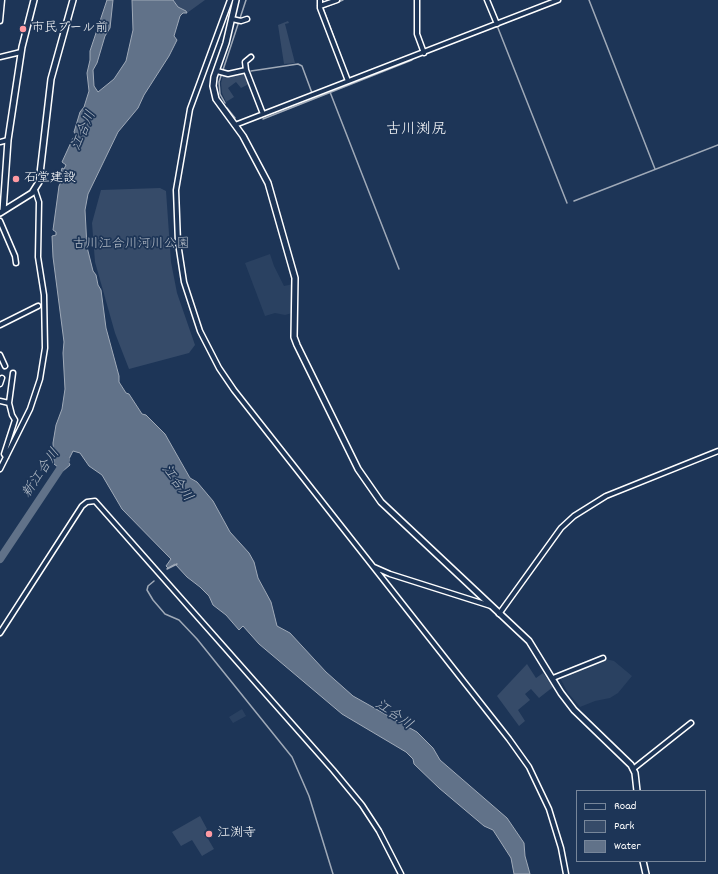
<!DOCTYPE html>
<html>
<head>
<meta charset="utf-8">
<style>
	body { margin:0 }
	#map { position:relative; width:718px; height:874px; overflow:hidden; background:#1d3557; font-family:Dekko,sans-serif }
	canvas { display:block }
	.legend { position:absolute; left:576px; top:790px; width:130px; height:72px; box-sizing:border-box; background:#1d3557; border:1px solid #77869a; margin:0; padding:5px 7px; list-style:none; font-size:12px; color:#fff }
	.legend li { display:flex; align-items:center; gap:8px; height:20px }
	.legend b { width:20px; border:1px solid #77869a }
</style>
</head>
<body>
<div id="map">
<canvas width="718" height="874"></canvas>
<ul class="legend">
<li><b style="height:5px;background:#1d3557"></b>Road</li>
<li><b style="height:11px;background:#364b69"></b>Park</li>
<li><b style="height:11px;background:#617289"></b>Water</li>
</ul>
</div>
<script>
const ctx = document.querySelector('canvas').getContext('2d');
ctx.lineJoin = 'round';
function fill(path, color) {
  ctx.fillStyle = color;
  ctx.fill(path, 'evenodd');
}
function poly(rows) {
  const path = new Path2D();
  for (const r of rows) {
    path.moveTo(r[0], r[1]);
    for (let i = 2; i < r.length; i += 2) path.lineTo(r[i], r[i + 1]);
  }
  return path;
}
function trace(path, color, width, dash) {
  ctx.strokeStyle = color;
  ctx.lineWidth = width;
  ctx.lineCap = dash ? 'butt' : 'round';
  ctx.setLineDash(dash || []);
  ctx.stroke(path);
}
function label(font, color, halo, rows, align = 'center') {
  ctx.font = font + ' Dekko,"Klee One",sans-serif';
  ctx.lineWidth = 3.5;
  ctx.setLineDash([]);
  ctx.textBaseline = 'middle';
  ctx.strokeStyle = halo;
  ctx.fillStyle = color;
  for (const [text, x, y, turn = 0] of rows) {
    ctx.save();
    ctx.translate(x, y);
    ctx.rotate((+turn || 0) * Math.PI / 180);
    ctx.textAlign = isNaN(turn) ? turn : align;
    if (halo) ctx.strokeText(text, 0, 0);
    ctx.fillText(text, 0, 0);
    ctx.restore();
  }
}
fill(poly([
	[270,254,274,266,284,286,293,284,292,313,285,315,275,313,265,316,245,263],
	[606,659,614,661,632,676,618,693,610,698,595,701,580,707,568,693,560,678],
	[242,709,246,716,233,723,229,717]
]), '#2a4161');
fill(poly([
	[173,0,205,0,187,13,186,11,178,7],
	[288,21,289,23,285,24,295,63,284,64,278,25],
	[243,73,249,84,241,88,236,82,228,88,234,97,226,102,222,93,221,83,223,76],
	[160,188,166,191,171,262,177,293,195,345,189,353,129,369,115,333,95,262,92,223,101,190],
	[527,664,536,678,543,673,553,687,539,698,531,689,525,694,530,700,518,710,525,721,519,726,497,696],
	[200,816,207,829,204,832,214,849,202,856,192,840,181,846,172,832]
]), '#364b69');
const water = poly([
	[107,0,113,0,110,28,105,36,97,63,93,70,94,86,98,92,114,79,126,61,133,30,132,0,173,0,178,7,186,11,187,13,183,13,180,16,174,36,177,40,169,56,144,95,138,108,118,132,88,194,85,210,87,247,93,271,96,275,98,285,101,290,106,328,119,376,119,382,126,393,129,394,142,414,146,415,165,434,190,478,197,482,213,501,230,532,249,553,254,562,258,578,271,602,277,626,290,633,326,672,353,696,417,732,433,748,440,760,507,818,524,843,525,856,530,874,514,874,511,858,493,830,484,826,439,788,414,764,413,759,406,752,342,714,259,644,243,626,239,630,226,615,213,605,209,596,200,587,187,577,175,564,168,568,166,566,171,559,122,509,102,475,89,466,80,453,73,451,68,461,70,465,63,471,54,464,53,443,56,425,62,409,65,389,63,353,64,342,53,257,52,236,56,235,56,232,53,230,59,186,61,182,59,180,62,168,64,169,66,165,62,162,73,138,76,135,74,132,80,112,84,107,89,91,87,73,90,60,90,51,107,0]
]);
fill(water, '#617289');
trace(water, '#a0aab8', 1);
trace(poly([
	[343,0,323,8,349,78],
	[589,0,655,169],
	[498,28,567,203],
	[251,71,298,64,302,66,312,93],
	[330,92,399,269],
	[225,103,220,94,219,82,246,0],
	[227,108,235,118],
	[263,119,412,60],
	[574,201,718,145],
	[167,569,177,564],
	[154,581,148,586,147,590,153,600,165,614,179,620,197,639,292,757,309,796,333,874]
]), '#a0aab8', 1.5);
trace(poly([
	[0,559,66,460]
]), '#617289', 8);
const minor = poly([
	[230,0,190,109,176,190,178,243,184,282,200,331,219,368,234,390,509,739,529,767,549,809,561,848,566,874],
	[320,0,320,8,348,81],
	[417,0,417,34,424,53],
	[487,0,497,24],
	[320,6,337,0],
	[232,19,241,21,247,19],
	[0,21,2,0],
	[0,57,21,52],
	[246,70,245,62,251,57],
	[217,71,228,74,246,70,263,114],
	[235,125,558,0],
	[0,142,8,140],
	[0,221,15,256,16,263],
	[0,325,38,306],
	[0,355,5,366],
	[0,384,2,378],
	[0,401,9,403,12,415,15,420,4,454,6,457],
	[9,403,13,373],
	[0,469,30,409,40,379,45,348,44,295,38,257,39,202,35,190],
	[374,567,390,574,491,606],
	[499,614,561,528,574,516,606,496,718,451],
	[0,633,82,506,87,502,95,501,333,770,362,805,379,831,401,874],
	[553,678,603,658],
	[633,769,691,723]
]);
const tertiary = poly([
	[236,0,226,43,214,77,213,86,216,99,243,136,268,183,295,278,294,337,297,345,358,469,381,502,529,641,561,693,574,710,631,765,635,773,637,791],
	[3,211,8,140,22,47,34,0],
	[0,213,32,193,39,182,51,79,73,0],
	[643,861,646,874]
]);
trace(minor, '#fff', 7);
trace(tertiary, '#fff', 8);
trace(minor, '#1d3557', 4);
trace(tertiary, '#1d3557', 5);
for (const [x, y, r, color] of [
	[23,29,4,"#ff9aa2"],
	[16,179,4,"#ff9aa2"],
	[209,834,4,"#ff9aa2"]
]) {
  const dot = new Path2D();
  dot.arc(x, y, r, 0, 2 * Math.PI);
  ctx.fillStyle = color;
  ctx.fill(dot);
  trace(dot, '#1d3557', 1.5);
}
label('13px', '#fff', '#1d3557', [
	["市民プール前",31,29],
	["石堂建設",24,179],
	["江渕寺",217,834]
], 'left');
label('13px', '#b9c0ca', '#1d3557', [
	["古川江合川河川公園",131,245]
]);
label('italic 14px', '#b8c0ca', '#1d3557', [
	["江合川",85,131,-66],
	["新江合川",42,474,-56],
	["江合川",176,484,54],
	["江合川",393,716,35]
]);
label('15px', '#fff', '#1d3557', [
	["古川渕尻",416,131]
]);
</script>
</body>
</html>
